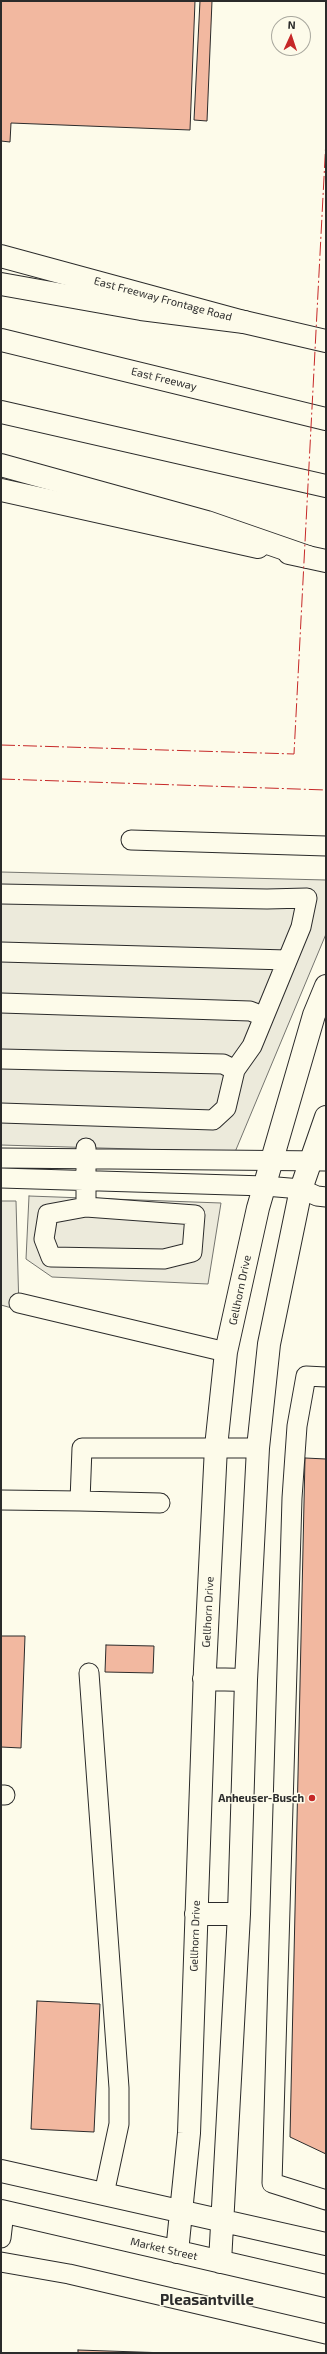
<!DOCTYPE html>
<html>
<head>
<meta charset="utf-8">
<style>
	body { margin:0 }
	#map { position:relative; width:327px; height:2354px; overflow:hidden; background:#fdfbea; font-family:"Exo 2",sans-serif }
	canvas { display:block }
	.frame { position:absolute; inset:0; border:2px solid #2b2b2b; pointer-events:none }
	.north { position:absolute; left:271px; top:16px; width:40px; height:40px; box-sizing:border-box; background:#fdfbea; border:1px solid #a9a89e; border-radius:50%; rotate:3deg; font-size:11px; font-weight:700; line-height:16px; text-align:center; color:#2b2b2b }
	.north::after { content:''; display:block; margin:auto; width:14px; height:18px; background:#c62828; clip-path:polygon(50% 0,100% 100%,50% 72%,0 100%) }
</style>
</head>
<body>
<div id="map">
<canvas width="327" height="2354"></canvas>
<div class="frame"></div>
<div class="north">N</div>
</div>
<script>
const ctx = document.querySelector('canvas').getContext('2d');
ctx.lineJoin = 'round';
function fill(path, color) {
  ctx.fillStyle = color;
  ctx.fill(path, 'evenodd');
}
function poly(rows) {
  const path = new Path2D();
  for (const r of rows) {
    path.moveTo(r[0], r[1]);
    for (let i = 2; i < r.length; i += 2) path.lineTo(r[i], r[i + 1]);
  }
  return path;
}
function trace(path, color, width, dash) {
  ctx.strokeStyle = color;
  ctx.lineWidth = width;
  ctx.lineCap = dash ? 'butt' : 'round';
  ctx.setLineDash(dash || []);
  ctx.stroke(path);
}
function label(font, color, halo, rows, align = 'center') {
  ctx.font = font + ' "Exo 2",sans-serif';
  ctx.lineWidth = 3;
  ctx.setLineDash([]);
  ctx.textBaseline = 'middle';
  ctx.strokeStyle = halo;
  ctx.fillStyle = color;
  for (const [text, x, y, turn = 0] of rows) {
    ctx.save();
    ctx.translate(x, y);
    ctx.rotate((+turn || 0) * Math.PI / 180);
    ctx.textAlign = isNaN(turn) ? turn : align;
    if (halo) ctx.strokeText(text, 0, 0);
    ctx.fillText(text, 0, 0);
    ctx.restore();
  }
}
const parking = poly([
	[1,872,326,880,326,934,235,1152,1,1145,1,872],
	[29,1196,221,1203,208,1284,52,1277,26,1259,29,1196],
	[1,1201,16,1201,19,1310,1,1305,1,1201]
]);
fill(parking, '#eceadb');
trace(parking, '#74746e', 1);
const building = poly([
	[1,1,195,1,190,130,11,123,10,142,1,141,1,1],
	[200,1,212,1,207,121,194,120,200,1],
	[305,1458,326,1459,326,2154,290,2137,305,1458],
	[1,1636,25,1636,21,1748,1,1747,1,1636],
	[106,1645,154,1646,153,1673,105,1672,106,1645],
	[37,2001,100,2004,94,2132,31,2129,37,2001],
	[78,2350,168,2353,78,2353,78,2350]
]);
fill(building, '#f2b8a0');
trace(building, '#2b2b2b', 1);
const minor = poly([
	[131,840,326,846],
	[1,894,267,899,307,898,301,927,252,1046,235,1070,226,1108,213,1120,1,1113],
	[1,952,287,960],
	[1,1003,250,1011,263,1016],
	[1,1059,223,1064,235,1070],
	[1,1158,326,1161],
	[1,1178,265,1186,301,1189,317,1196,326,1197],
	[86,1207,48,1214,44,1239,51,1257,164,1259,192,1252,195,1215,86,1207,86,1148],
	[19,1303,226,1352],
	[326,1377,306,1376,297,1426,292,1498,272,2183,326,2200],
	[1,1500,80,1501,82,1448,258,1448],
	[80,1501,160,1503],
	[89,1673,119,2088,119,2124,104,2194],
	[1,1795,5,1795],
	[1,2238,4,2212],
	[1,2262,69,2274,326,2334]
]);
const major = poly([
	[1,256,244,322,326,341],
	[1,490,258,547],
	[289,553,326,561],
	[204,1679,246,1680],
	[196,1914,239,1914],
	[1,2171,326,2244],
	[1,2211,326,2286],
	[177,2252,189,2133,205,1669,216,1447,226,1352,258,1208,314,1015,326,986],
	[220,2262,239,1914,246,1680,258,1448,269,1344,301,1189,326,1117]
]);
const highway = poly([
	[1,284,141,309,244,322],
	[1,340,326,419],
	[1,412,326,486],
	[1,465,207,522,308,557]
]);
trace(minor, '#2b2b2b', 21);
trace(major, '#2b2b2b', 24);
trace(highway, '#2b2b2b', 24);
trace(minor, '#fdfbea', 19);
trace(major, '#fdfbea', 22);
trace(highway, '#fdfbea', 22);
trace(poly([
	[1,745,294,754,326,139],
	[1,779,326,790]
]), '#c62828', 1, [14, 3, 2, 3]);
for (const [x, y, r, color] of [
	[312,1798,4,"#c62828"]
]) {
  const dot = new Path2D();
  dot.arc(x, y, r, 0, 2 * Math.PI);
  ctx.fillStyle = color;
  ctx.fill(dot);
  trace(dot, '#fdfbea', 1.5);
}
label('11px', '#2b2b2b', '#fdfbea', [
	["East Freeway Frontage Road",163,299,15],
	["East Freeway",164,379,14],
	["Gellhorn Drive",240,1290,-78],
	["Gellhorn Drive",208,1612,-87],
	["Gellhorn Drive",195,1936,-88],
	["Market Street",164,2249,13]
]);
label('bold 11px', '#2b2b2b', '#fdfbea', [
	["Anheuser-Busch",304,1798]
], 'right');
label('bold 15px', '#2b2b2b', '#fdfbea', [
	["Pleasantville",207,2300]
]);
</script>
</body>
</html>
